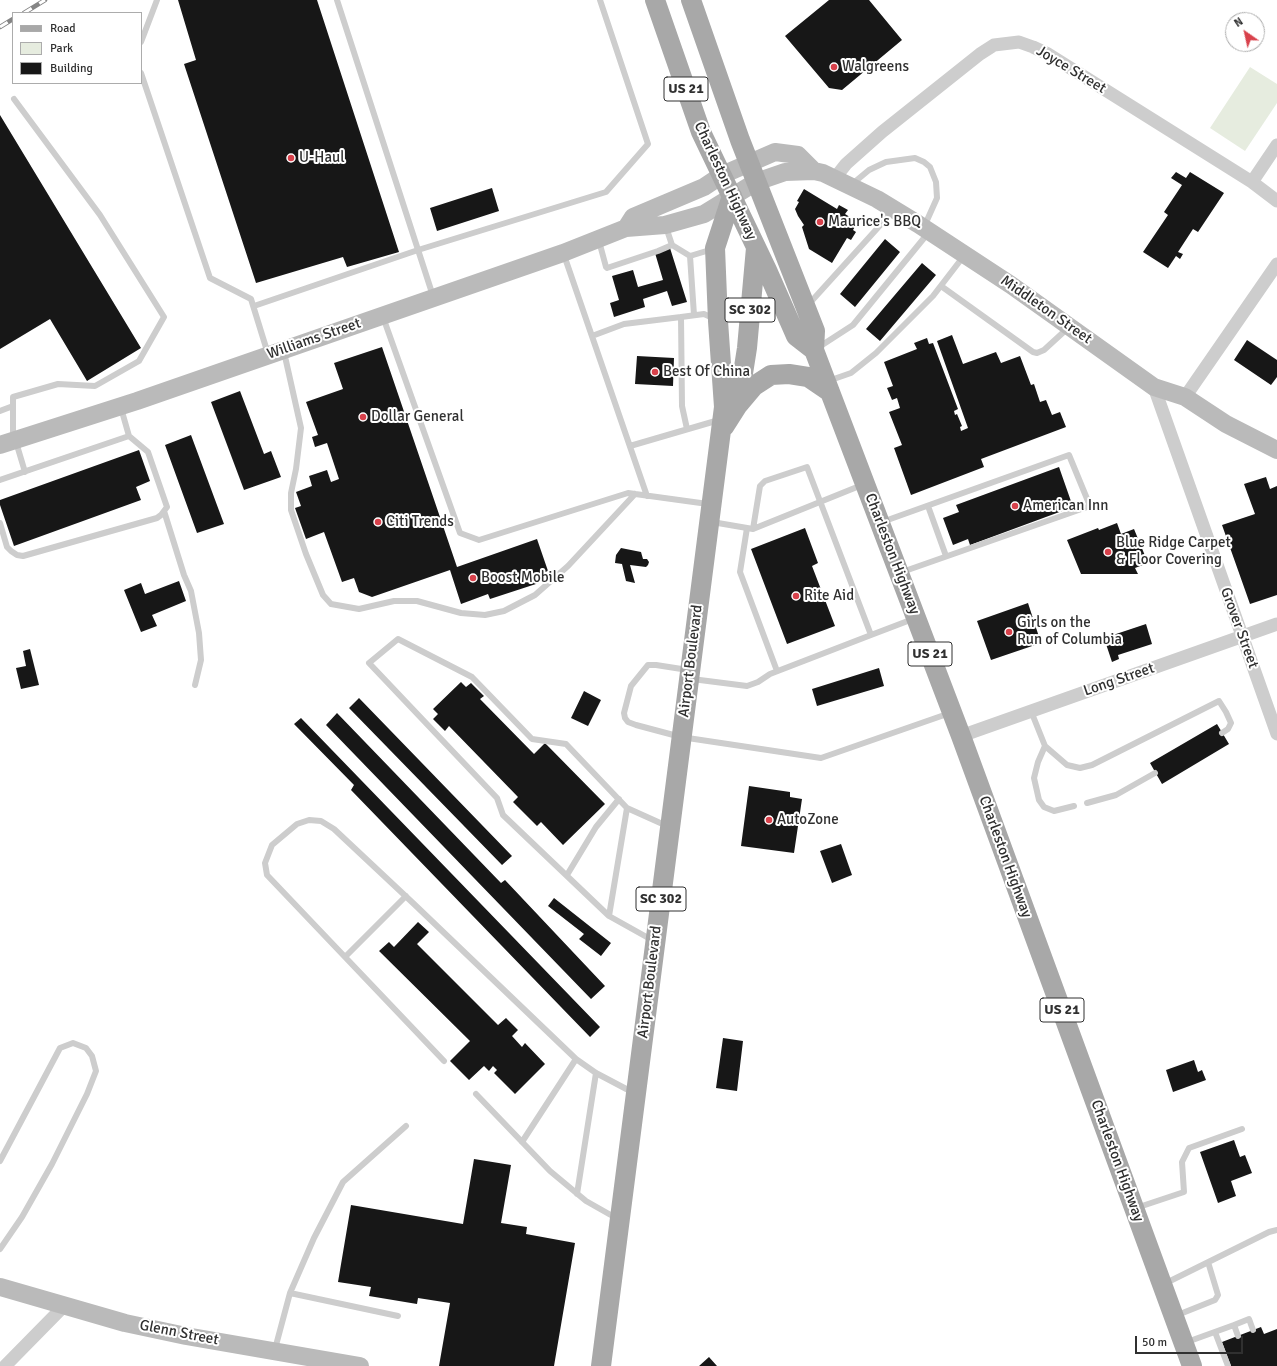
<!DOCTYPE html>
<html>
<head>
<meta charset="utf-8">
<style>
	body { margin:0 }
	#map { position:relative; width:1277px; height:1366px; overflow:hidden; background:#fff; font-family:Signika,sans-serif }
	canvas { display:block }
	.legend { position:absolute; left:12px; top:12px; width:130px; height:72px; box-sizing:border-box; background:#fff; border:1px solid #acacac; margin:0; padding:5px 7px; list-style:none; font-size:12px; color:#303030 }
	.legend li { display:flex; align-items:center; gap:8px; height:20px }
	.legend b { width:20px; border:1px solid #acacac }
	.north { position:absolute; left:1225px; top:12px; width:40px; height:40px; box-sizing:border-box; background:#fff; border:1px solid #acacac; border-radius:50%; rotate:326deg; font-size:11px; font-weight:700; line-height:16px; text-align:center; color:#303030 }
	.north::after { content:''; display:block; margin:auto; width:14px; height:18px; background:#d8414b; clip-path:polygon(50% 0,100% 100%,50% 72%,0 100%) }
	.scale { position:absolute; left:1135px; top:1336px; width:108px; height:18px; box-sizing:border-box; border:2px solid #303030; border-top:0; padding-left:5px; font-size:12px; line-height:14px; white-space:nowrap; color:#303030; -webkit-text-stroke:3px #fff; paint-order:stroke }
</style>
</head>
<body>
<div id="map">
<canvas width="1277" height="1366"></canvas>
<ul class="legend">
<li><b style="height:5px;background:#a8a8a8"></b>Road</li>
<li><b style="height:11px;background:#e6ecdf"></b>Park</li>
<li><b style="height:11px;background:#171717"></b>Building</li>
</ul>
<div class="north">N</div>
<div class="scale">50 m</div>
</div>
<script>
const ctx = document.querySelector('canvas').getContext('2d');
ctx.lineJoin = 'round';
function fill(path, color) {
  ctx.fillStyle = color;
  ctx.fill(path, 'evenodd');
}
function poly(rows) {
  const path = new Path2D();
  for (const r of rows) {
    path.moveTo(r[0], r[1]);
    for (let i = 2; i < r.length; i += 2) path.lineTo(r[i], r[i + 1]);
  }
  return path;
}
function trace(path, color, width, dash) {
  ctx.strokeStyle = color;
  ctx.lineWidth = width;
  ctx.lineCap = dash ? 'butt' : 'round';
  ctx.setLineDash(dash || []);
  ctx.stroke(path);
}
function label(font, color, halo, rows, align = 'center') {
  ctx.font = font + ' Signika,sans-serif';
  ctx.lineWidth = 4;
  ctx.setLineDash([]);
  ctx.textBaseline = 'middle';
  ctx.strokeStyle = halo;
  ctx.fillStyle = color;
  for (const [text, x, y, turn = 0] of rows) {
    ctx.save();
    ctx.translate(x, y);
    ctx.rotate((+turn || 0) * Math.PI / 180);
    ctx.textAlign = isNaN(turn) ? turn : align;
    if (halo) ctx.strokeText(text, 0, 0);
    ctx.fillText(text, 0, 0);
    ctx.restore();
  }
}
fill(poly([
	[1250,67,1277,84,1277,103,1245,151,1210,128]
]), '#e6ecdf');
fill(poly([
	[178,0,317,0,399,252,347,267,343,257,256,283,184,64,196,60],
	[829,0,869,0,902,40,842,90,829,88,785,36],
	[0,115,141,348,87,381,50,319,0,349],
	[1176,172,1186,178,1190,172,1224,193,1198,232,1193,229,1178,252,1183,254,1180,259,1176,256,1168,268,1143,252,1168,215,1164,212,1182,185,1171,178],
	[492,188,499,211,437,231,430,208],
	[804,189,837,209,839,205,848,210,845,214,858,222,853,230,856,232,851,240,847,238,832,263,809,249,802,227,804,225,798,216,795,209,799,202,797,201],
	[885,239,900,252,855,307,840,294],
	[670,248,687,302,672,306,667,291,643,299,645,307,614,317,610,303,619,300,612,276,633,270,638,287,663,280,655,253],
	[922,263,936,275,880,341,866,329],
	[952,335,963,364,996,352,1001,363,1020,356,1031,385,1034,384,1040,402,1046,400,1052,415,1060,412,1066,427,981,459,984,467,911,495,894,448,902,445,889,412,900,408,897,398,892,400,887,388,893,386,884,362,917,349,914,343,927,338,929,344,933,343,958,409,954,411,955,415,957,414,962,426,960,427,961,431,968,428,937,341],
	[1247,340,1277,360,1277,377,1271,385,1234,360],
	[382,347,457,567,537,539,548,571,536,575,539,583,490,599,488,594,461,604,450,570,372,597,359,592,354,578,342,582,324,532,306,539,295,508,301,506,296,492,312,486,309,476,327,470,331,482,339,479,327,443,315,447,312,437,318,435,306,402,343,389,334,363],
	[637,356,674,358,673,386,635,384],
	[240,391,264,454,271,451,281,477,244,490,211,402],
	[191,435,224,524,197,533,165,445],
	[139,450,150,481,136,487,141,500,14,546,0,505,0,500],
	[1059,467,1073,507,970,545,968,539,953,545,943,518,959,512,956,505],
	[1266,477,1270,489,1277,486,1277,595,1250,604,1222,525,1255,514,1244,484],
	[1117,523,1121,534,1134,529,1148,563,1135,568,1138,574,1081,574,1067,540,1098,528,1099,530],
	[805,528,818,563,812,566,835,626,787,644,751,549],
	[621,548,641,552,643,559,647,559,649,562,648,565,646,567,630,565,635,583,626,581,622,564,615,563,616,555],
	[179,581,186,601,152,615,157,626,141,632,124,590,141,583,145,594],
	[1028,603,1041,643,991,660,977,621],
	[1146,624,1152,644,1118,655,1119,659,1112,662,1104,638],
	[30,649,39,685,21,689,16,668,26,666,23,651],
	[879,668,884,686,817,706,812,689],
	[461,682,466,687,471,683,484,696,480,699,534,754,545,743,605,804,563,845,541,822,537,826,513,802,518,797,449,726,445,731,433,719,438,714,433,709],
	[584,691,601,700,588,726,571,718],
	[359,698,512,856,502,865,349,708],
	[337,713,501,883,505,880,605,986,591,999,326,725],
	[301,718,600,1027,590,1037,351,790,354,785,294,724],
	[1217,724,1229,744,1162,784,1150,763],
	[749,786,790,792,790,797,802,799,794,853,741,846],
	[841,844,852,875,832,883,820,851],
	[554,898,611,943,601,956,579,939,584,934,548,906],
	[418,922,429,932,417,944,498,1025,506,1018,518,1030,512,1036,522,1047,525,1043,545,1064,515,1094,494,1073,497,1070,493,1066,489,1071,484,1066,469,1080,450,1061,470,1041,379,951,389,942,394,947],
	[723,1038,743,1041,737,1091,716,1088],
	[1194,1060,1198,1072,1202,1070,1206,1080,1173,1092,1166,1070],
	[1234,1140,1240,1157,1245,1155,1252,1173,1231,1181,1236,1196,1218,1203,1200,1152],
	[474,1159,511,1165,501,1223,527,1227,526,1234,575,1243,554,1366,439,1366,450,1303,418,1298,417,1304,369,1296,371,1287,338,1282,351,1205,463,1224],
	[1261,1327,1264,1334,1277,1329,1277,1366,1231,1366,1222,1342],
	[709,1357,717,1366,699,1366]
]), '#171717');
trace(poly([
	[337,0,433,296],
	[141,42,157,0],
	[141,73,210,278,251,299,268,354],
	[851,185,869,170,886,162,915,158,924,162,930,167,936,182,937,198,924,227],
	[666,227,672,245,690,256],
	[599,241,606,267,607,268,658,251,672,245],
	[564,255,647,496],
	[941,286,1033,352,1037,353,1044,350,1068,328],
	[808,305,893,211],
	[254,306,418,250,606,192,648,144,600,0],
	[694,315,690,256,713,249],
	[383,317,460,533,479,540,628,493,708,504],
	[592,336,624,324,681,317],
	[819,347,853,325,929,232],
	[284,352,301,428,296,469,291,493,291,510,306,554,323,595,331,604,359,609,394,601,417,601,461,613,485,615,504,611,535,595,568,566,635,494],
	[828,381,851,373,876,353,933,296,963,257],
	[0,411,13,406],
	[687,429,682,406,681,317,704,314,715,319],
	[13,439,13,397,58,384,95,386,139,361,164,317,100,215,14,99],
	[16,442,25,472],
	[630,446,719,420],
	[0,480,129,436],
	[928,506,946,556],
	[164,511,184,575,191,591,199,633,201,660,195,685],
	[712,522,753,529,862,485],
	[882,522,1069,455,1090,506,902,572],
	[0,523,7,547,11,551,17,555,23,556,157,518,161,515,167,507,148,452,129,436,121,408],
	[747,528,740,572,777,671],
	[871,635,913,619],
	[688,670,656,665,648,665,631,686,624,713,625,718,628,722,636,725,681,737,821,758,950,713],
	[692,679,747,686,758,682,770,674,871,635,807,467,765,481,760,486,753,529],
	[1031,711,1045,746,1067,765,1080,768,1092,765,1219,701,1226,712,1231,723,1228,729,1222,733],
	[1045,746,1038,762,1034,778,1039,800,1044,807,1054,811,1074,806],
	[1087,803,1116,795,1155,773],
	[567,875,596,827,619,799],
	[609,916,627,808],
	[652,940,609,916,503,815,497,798,369,663,398,639,472,677,532,739,566,744,627,808,667,826],
	[345,957,406,896],
	[444,1061,267,875,265,863,272,845,297,824,309,820,321,821,334,829,414,904,576,1059],
	[476,1094,550,1171,586,1201,616,1218],
	[522,1142,576,1059,596,1073,632,1092],
	[0,1161,60,1048,73,1043,86,1048,92,1056,96,1071,87,1094,52,1164,22,1217,0,1249],
	[577,1194,596,1073],
	[1136,1208,1184,1192,1182,1162,1189,1148,1242,1129],
	[1166,1283,1269,1232,1277,1230],
	[290,1293,398,1316],
	[1175,1316,1215,1300,1218,1295,1208,1262],
	[1234,1325,1249,1319,1253,1330],
	[1215,1332,1228,1366],
	[1187,1342,1234,1325,1238,1336],
	[275,1349,290,1293,314,1238,343,1182,406,1126]
]), '#cdcdcd', 6);
trace(poly([
	[835,178,846,164,882,132,980,54,994,45,1019,42,1033,47,1048,54,1252,182,1277,201],
	[1252,182,1277,145],
	[1154,387,1277,734],
	[1185,397,1277,264],
	[961,736,1277,624],
	[5,1366,64,1306]
]), '#cdcdcd', 13);
trace(poly([
	[626,228,633,217,704,187,722,175,775,152,798,155,814,171],
	[0,445,137,401,563,253,626,228,665,225,704,214,756,182,785,172,814,171,823,173,877,199,918,224,1011,285,1154,387,1185,397,1226,424,1277,450],
	[0,1287,125,1323,186,1336,360,1366]
]), '#bababa', 18);
trace(poly([
	[655,0,701,132,767,270,796,336,814,350],
	[691,0,740,140,815,331,814,350,961,736,1192,1366],
	[738,405,754,386,771,375,789,374,808,377,830,392],
	[724,427,738,405,747,348,756,248],
	[601,1366,724,407,718,321,715,248,732,196]
]), '#a8a8a8', 20);
const rail = poly([
	[24,13,45,0],
	[0,27,13,19]
]);
trace(rail, '#858585', 4.5);
trace(rail, '#fff', 3, [9]);
for (const [x, y, r, color] of [
	[834,67,4,"#d8414b"],
	[291,158,4,"#d8414b"],
	[820,222,4,"#d8414b"],
	[655,372,4,"#d8414b"],
	[363,417,4,"#d8414b"],
	[1015,506,4,"#d8414b"],
	[378,522,4,"#d8414b"],
	[1108,552,4,"#d8414b"],
	[473,578,4,"#d8414b"],
	[796,596,4,"#d8414b"],
	[1009,632,4,"#d8414b"],
	[769,820,4,"#d8414b"]
]) {
  const dot = new Path2D();
  dot.arc(x, y, r, 0, 2 * Math.PI);
  ctx.fillStyle = color;
  ctx.fill(dot);
  trace(dot, '#fff', 1.5);
}
for (const [x, y, w] of [
	[686,89,44],
	[750,310,50],
	[930,654,44],
	[661,899,50],
	[1062,1010,44]
]) {
  const box = new Path2D();
  box.roundRect(x - w / 2, y - 12, w, 24, 3);
  ctx.fillStyle = '#fff';
  ctx.fill(box);
  trace(box, '#303030', 1);
}
label('bold 14px', '#303030', null, [
	["US 21",686,89],
	["SC 302",750,310],
	["US 21",930,654],
	["SC 302",661,899],
	["US 21",1062,1010]
]);
label('15px', '#303030', '#fff', [
	["Walgreens",842,67],
	["U-Haul",299,158],
	["Maurice's BBQ",828,222],
	["Best Of China",663,372],
	["Dollar General",371,417],
	["American Inn",1023,506],
	["Citi Trends",386,522],
	["Blue Ridge Carpet",1116,543],
	["& Floor Covering",1116,560],
	["Boost Mobile",481,578],
	["Rite Aid",804,596],
	["Girls on the",1017,623],
	["Run of Columbia",1017,640],
	["AutoZone",777,820]
], 'left');
label('15px', '#303030', '#fff', [
	["Joyce Street",1071,70,31],
	["Charleston Highway",725,181,65],
	["Middleton Street",1046,310,35],
	["Williams Street",314,339,-19],
	["Charleston Highway",892,554,69],
	["Grover Street",1239,628,70],
	["Airport Boulevard",691,661,-83],
	["Long Street",1119,680,-19],
	["Charleston Highway",1005,857,70],
	["Airport Boulevard",650,982,-83],
	["Charleston Highway",1117,1161,70],
	["Glenn Street",179,1333,11]
]);
</script>
</body>
</html>
